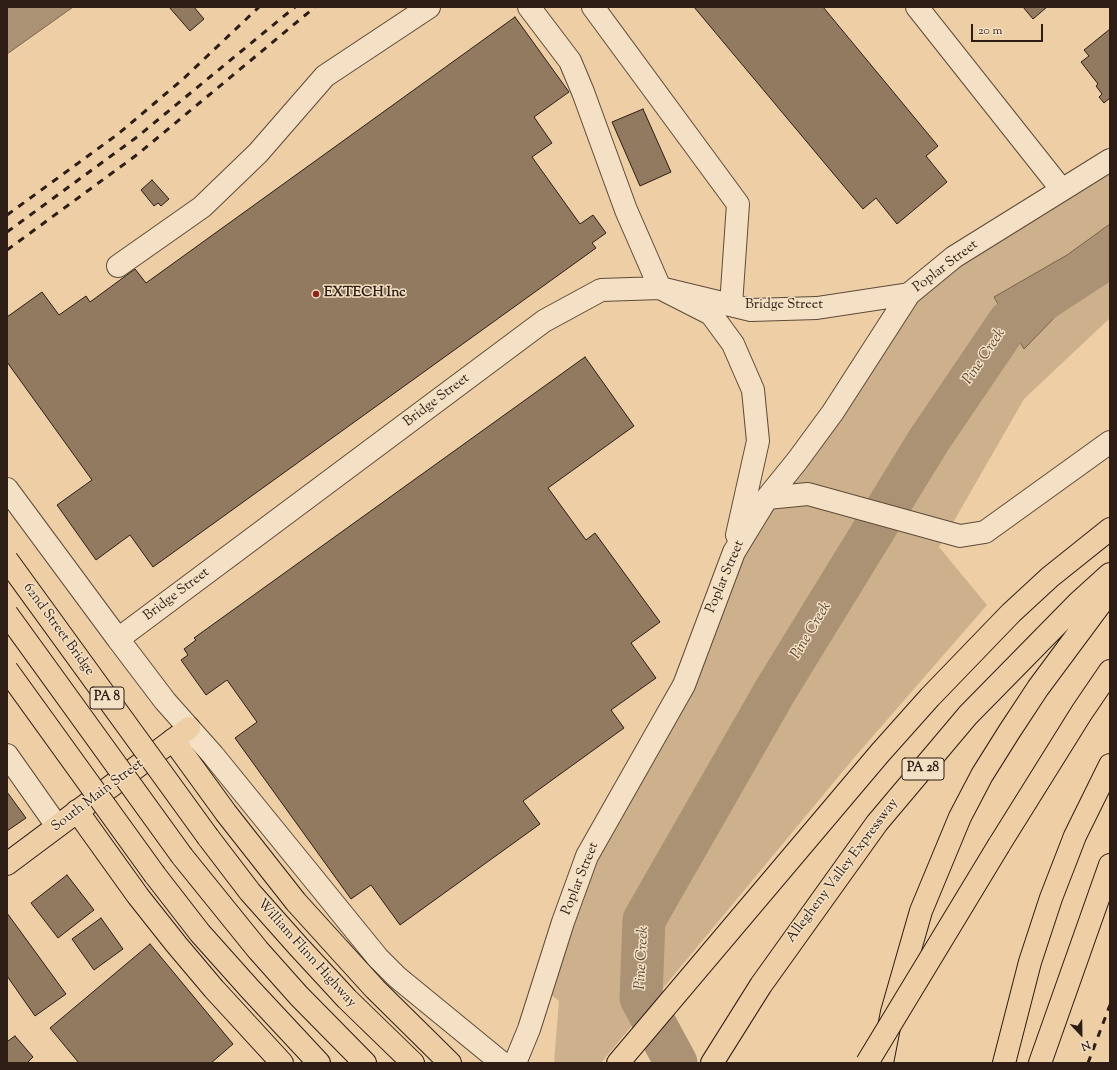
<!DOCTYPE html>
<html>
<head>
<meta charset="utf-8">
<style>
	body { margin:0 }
	#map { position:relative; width:1117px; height:1070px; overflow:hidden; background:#eecfa5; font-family:"Sorts Mill Goudy",serif }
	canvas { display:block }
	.frame { position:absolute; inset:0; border:8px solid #2d1d15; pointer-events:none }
	.north { position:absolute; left:1061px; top:1014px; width:40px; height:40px; -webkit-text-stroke:3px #f4e0c4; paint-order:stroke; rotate:158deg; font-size:11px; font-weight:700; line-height:16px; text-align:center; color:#2d1d15 }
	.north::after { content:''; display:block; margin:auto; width:14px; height:18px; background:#2d1d15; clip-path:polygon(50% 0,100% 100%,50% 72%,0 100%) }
	.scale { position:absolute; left:971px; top:24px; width:72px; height:18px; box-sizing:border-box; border:2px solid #2d1d15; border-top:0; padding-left:5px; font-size:12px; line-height:14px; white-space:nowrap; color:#2d1d15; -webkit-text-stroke:3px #f4e0c4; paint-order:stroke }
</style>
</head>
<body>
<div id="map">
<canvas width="1117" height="1070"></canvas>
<div class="frame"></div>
<div class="north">N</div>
<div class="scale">20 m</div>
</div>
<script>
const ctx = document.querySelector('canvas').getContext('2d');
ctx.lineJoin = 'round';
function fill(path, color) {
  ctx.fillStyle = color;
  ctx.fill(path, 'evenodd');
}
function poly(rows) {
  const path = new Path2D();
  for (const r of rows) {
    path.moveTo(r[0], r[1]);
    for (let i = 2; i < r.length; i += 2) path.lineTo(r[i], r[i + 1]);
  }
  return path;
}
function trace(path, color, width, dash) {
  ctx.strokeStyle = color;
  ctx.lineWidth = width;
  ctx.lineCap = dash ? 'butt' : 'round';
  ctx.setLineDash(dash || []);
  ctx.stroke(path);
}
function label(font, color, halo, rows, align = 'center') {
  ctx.font = font + ' "Sorts Mill Goudy",serif';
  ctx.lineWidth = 3;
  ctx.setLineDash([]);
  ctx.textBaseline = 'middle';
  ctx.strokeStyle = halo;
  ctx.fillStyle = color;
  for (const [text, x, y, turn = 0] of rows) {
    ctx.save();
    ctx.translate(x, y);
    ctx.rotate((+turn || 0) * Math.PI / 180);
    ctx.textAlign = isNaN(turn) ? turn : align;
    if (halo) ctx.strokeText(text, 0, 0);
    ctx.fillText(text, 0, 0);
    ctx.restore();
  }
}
fill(poly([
	[1110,160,1110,318,1024,399,939,547,987,605,853,759,601,1063,554,1063,559,1001,542,988,563,922,684,685,734,552,909,294]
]), '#cdb18d');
const water = poly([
	[7,7,73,7,7,54,7,7],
	[1110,224,1110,277,1056,316,1024,349,994,297,1067,255,1110,224]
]);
fill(water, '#ac9274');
trace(water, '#79634e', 1);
trace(poly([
	[676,1063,641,998,644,920,775,691,929,440,1009,322,1110,256]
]), '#ac9274', 43);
const building = poly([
	[169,7,194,7,204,19,190,31,169,7],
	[694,7,823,7,938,146,926,156,947,182,897,224,876,198,863,209,694,7],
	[1023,7,1047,7,1033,19,1023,7],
	[515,17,569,92,534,117,552,143,532,157,580,224,593,215,606,233,592,243,596,248,153,567,130,535,96,560,57,505,92,480,7,362,7,317,42,292,59,315,86,296,90,302,135,269,146,283,515,17],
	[1110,29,1110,98,1104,103,1099,97,1102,94,1096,86,1098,84,1081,62,1089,56,1084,50,1110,29],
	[643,109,671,172,640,186,612,122,643,109],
	[152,180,169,199,161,206,158,203,154,206,141,190,152,180],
	[585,357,634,426,548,488,586,540,595,533,660,622,631,643,656,678,611,710,624,728,523,801,540,824,400,925,371,885,351,899,235,738,257,722,227,680,206,695,181,660,188,655,184,649,196,640,194,638,585,357],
	[7,792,26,818,7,831,7,792],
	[67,875,94,910,58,938,31,903,67,875],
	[7,913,66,994,35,1016,7,976,7,913],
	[101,918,123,949,94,970,72,939,101,918],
	[150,944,233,1044,211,1063,79,1063,50,1028,150,944],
	[15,1036,33,1057,27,1063,7,1063,7,1040,8,1041,15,1036]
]);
fill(building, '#917a60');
trace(building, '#2d1d15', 1);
const minor = poly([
	[529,7,570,61,583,92,626,210,660,288,711,314,733,344,753,390,758,441,737,535],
	[593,7,738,204,731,305],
	[917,7,1062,190],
	[118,266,202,207,258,153,325,76,429,7],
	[7,489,118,639],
	[767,498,808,494,960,536,985,532,1110,442],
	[7,755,57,826],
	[502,1063,397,977,378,958,213,755,165,701,118,639,544,321,601,290,660,288,751,310,817,308,909,294],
	[515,1063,529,1029,563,922,587,856,684,685,734,552,767,498,797,461,833,412,909,294,954,257,1110,160]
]);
const major = poly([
	[7,864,189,728]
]);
const highway = poly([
	[173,740,226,813,296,902,375,989,450,1063],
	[77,811,138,896,176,944,214,989,282,1063],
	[208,837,250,892,298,946,347,999,413,1063],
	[999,845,1082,712,1110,671],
	[182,856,258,950,299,996,365,1063],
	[155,875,200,933,250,989,319,1063],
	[618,1063,880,753,930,697,1011,613,1050,577,1110,529],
	[712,1063,761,985,877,823,968,715,1078,603,1110,574],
	[882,1063,892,1012,921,911,960,817,982,775,1009,732,1038,688,1110,591],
	[1004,1063,1030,962,1051,898,1075,836,1110,765],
	[1040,1063,1110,865]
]);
trace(minor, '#5d4a39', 24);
trace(major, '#2d1d15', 24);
trace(highway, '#2d1d15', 24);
trace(minor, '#f4e0c4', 22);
trace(major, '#eecfa5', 22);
trace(highway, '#eecfa5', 22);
trace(poly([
	[7,215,118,134,182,80,259,7],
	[7,232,137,137,295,7],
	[7,250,138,154,315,7],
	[1088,1063,1110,1005]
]), '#2d1d15', 3, [7, 7]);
const highwayBridge = poly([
	[7,560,208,837],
	[7,614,182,856],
	[7,670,155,875],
	[867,1063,999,845]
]);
trace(highwayBridge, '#2d1d15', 24, []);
trace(highwayBridge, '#eecfa5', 22);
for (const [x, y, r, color] of [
	[316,294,4,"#8f2418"]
]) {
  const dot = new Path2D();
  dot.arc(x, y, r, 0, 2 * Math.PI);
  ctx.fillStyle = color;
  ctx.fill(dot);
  trace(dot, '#f4e0c4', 1.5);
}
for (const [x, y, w] of [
	[107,698,34],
	[923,769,42]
]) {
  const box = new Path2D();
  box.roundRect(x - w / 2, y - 11, w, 22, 3);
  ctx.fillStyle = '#f4e0c4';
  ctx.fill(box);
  trace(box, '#2d1d15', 1);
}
label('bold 13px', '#2d1d15', null, [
	["PA 8",107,698],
	["PA 28",923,769]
]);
label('14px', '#2d1d15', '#f4e0c4', [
	["Poplar Street",946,267,-37],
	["Bridge Street",784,306],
	["Bridge Street",437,401,-37],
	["Poplar Street",726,577,-67],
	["Bridge Street",177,595,-37],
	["62nd Street Bridge",58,630,54],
	["South Main Street",98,796,-37],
	["Allegheny Valley Expressway",843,871,-53],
	["Poplar Street",581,879,-68],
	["William Flinn Highway",306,954,48]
]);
label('bold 14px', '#2d1d15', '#f4e0c4', [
	["EXTECH Inc",324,294]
], 'left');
label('italic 15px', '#594636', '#f4e0c4', [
	["Pine Creek",985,357,-56],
	["Pine Creek",812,631,-59],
	["Pine Creek",643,958,-87]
]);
</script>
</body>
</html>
